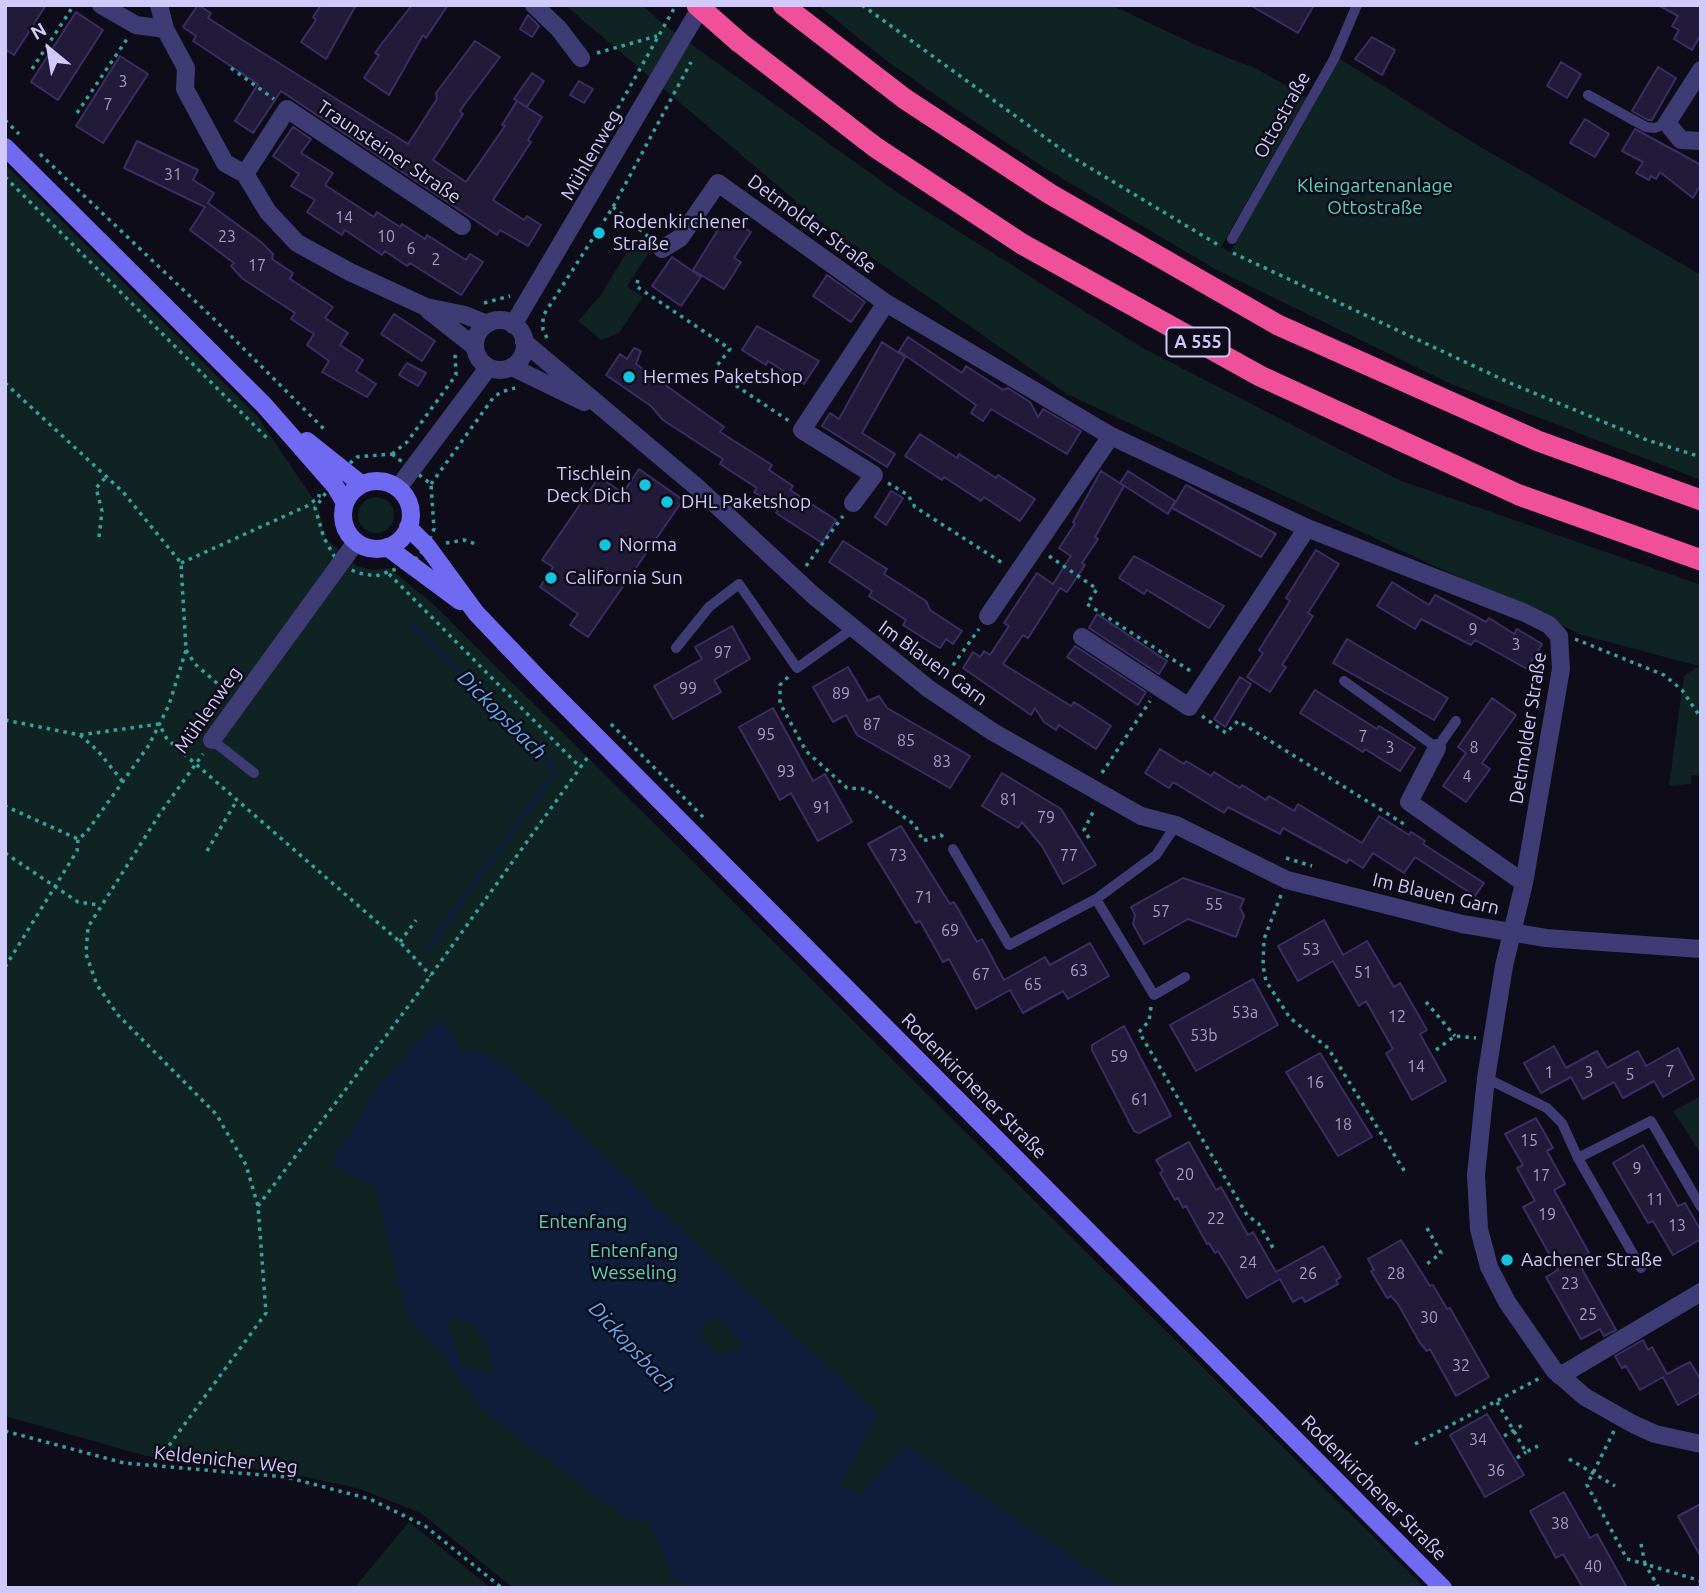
<!DOCTYPE html>
<html>
<head>
<meta charset="utf-8">
<style>
	body { margin:0 }
	#map { position:relative; width:1706px; height:1593px; overflow:hidden; background:#0f0c1a; font-family:Ubuntu,sans-serif }
	canvas { display:block }
	.frame { position:absolute; inset:0; border:7px solid #d0cafa; pointer-events:none }
	.north { position:absolute; left:14px; top:14px; width:70px; height:70px; -webkit-text-stroke:5px #0f0c1a; paint-order:stroke; rotate:330deg; font-size:19px; font-weight:700; line-height:28px; text-align:center; color:#d0cafa }
	.north::after { content:''; display:block; margin:auto; width:24px; height:32px; background:#d0cafa; clip-path:polygon(50% 0,100% 100%,50% 72%,0 100%) }
</style>
</head>
<body>
<div id="map">
<canvas width="1706" height="1593"></canvas>
<div class="frame"></div>
<div class="north">N</div>
</div>
<script>
const ctx = document.querySelector('canvas').getContext('2d');
ctx.lineJoin = 'round';
function fill(path, color) {
  ctx.fillStyle = color;
  ctx.fill(path, 'evenodd');
}
function poly(rows) {
  const path = new Path2D();
  for (const r of rows) {
    if (r.length === 3) {
      path.moveTo(r[0] + r[2], r[1]);
      path.arc(r[0], r[1], r[2], 0, 2 * Math.PI);
      continue;
    }
    path.moveTo(r[0], r[1]);
    for (let i = 2; i < r.length; i += 2) path.lineTo(r[i], r[i + 1]);
  }
  return path;
}
function trace(path, color, width, dash) {
  ctx.strokeStyle = color;
  ctx.lineWidth = width;
  ctx.lineCap = dash ? 'butt' : 'round';
  ctx.setLineDash(dash || []);
  ctx.stroke(path);
}
function label(font, color, halo, rows, align = 'center') {
  ctx.font = font + ' Ubuntu,sans-serif';
  ctx.lineWidth = 5;
  ctx.setLineDash([]);
  ctx.textBaseline = 'middle';
  ctx.strokeStyle = halo;
  ctx.fillStyle = color;
  for (const [text, x, y, turn = 0] of rows) {
    ctx.save();
    ctx.translate(x, y);
    ctx.rotate((+turn || 0) * Math.PI / 180);
    ctx.textAlign = isNaN(turn) ? turn : align;
    if (halo) ctx.strokeText(text, 0, 0);
    ctx.fillText(text, 0, 0);
    ctx.restore();
  }
}
fill(poly([
	[565,5,642,5,663,24,898,193,1141,347,1399,480,1701,585,1701,776,1691,775,1691,784,1669,786,1684,676,1699,666,1582,635,1067,394,818,220],
	[818,5,1111,5,1196,45,1257,69,1306,97,1221,247,1230,252,1340,59,1472,142,1701,275,1701,480,1451,384,1215,269,1048,170,966,116,887,61],
	[5,164,257,416,318,506,325,538,357,566,373,570,389,568,433,604,1425,1588,513,1588,421,1513,360,1489,288,1473,146,1456,5,1416],
	[635,239,651,249,627,286,643,297,619,333,601,340,578,321,600,296],
	[376,515,18],
	[1701,1096,1701,1154,1673,1111],
	[409,1522,491,1588,354,1588]
]), '#102323');
fill(poly([
	[440,1018,457,1041,461,1053,476,1051,506,1064,878,1414,840,1486,861,1493,906,1445,1119,1588,689,1588,673,1577,649,1522,627,1518,479,1407,444,1356,407,1316,375,1187,331,1164,382,1080],
	[453,1317,472,1323,487,1343,493,1367,489,1374,470,1369,461,1362,448,1324],
	[720,1318,743,1345,731,1353,718,1353,710,1349,700,1333,702,1322]
]), '#0f1f3b');
trace(poly([
	[413,626,547,757,554,773,427,949]
]), '#0f1f3b', 5);
const building = poly([
	[5,5,46,5,14,55,5,49,5,5],
	[198,5,211,13,208,18,247,43,408,144,437,99,436,93,475,41,500,57,467,101,460,111,463,114,433,160,466,182,505,126,502,125,517,101,542,117,528,140,531,142,493,200,524,220,527,216,541,225,528,246,500,230,497,235,281,91,253,133,235,121,258,84,193,41,196,36,183,27,198,5],
	[321,5,356,5,326,59,301,42,316,20,313,17,321,5],
	[412,5,448,5,426,38,423,35,389,95,364,78,379,55,375,53,383,42,412,5],
	[1250,5,1314,5,1298,33,1250,5],
	[1658,5,1701,5,1701,34,1692,50,1674,39,1679,30,1672,26,1678,16,1658,5],
	[76,12,103,30,58,100,31,82,76,12],
	[528,15,539,26,532,37,520,29,528,15],
	[1372,37,1395,50,1382,75,1355,59,1372,37],
	[120,56,148,74,103,143,76,126,120,56],
	[1561,62,1581,74,1567,98,1547,86,1561,62],
	[1658,67,1676,78,1652,120,1648,120,1632,111,1658,67],
	[532,73,544,81,527,107,514,99,532,73],
	[579,81,593,89,584,103,570,95,579,81],
	[1585,119,1609,134,1595,157,1570,143,1585,119],
	[293,127,311,139,301,153,333,173,325,185,374,217,377,212,400,227,402,224,425,239,427,235,466,260,470,254,483,262,461,295,410,263,407,266,385,251,382,255,345,230,342,235,307,212,315,200,291,186,299,174,273,156,293,127],
	[1635,129,1701,165,1701,184,1693,198,1660,172,1656,179,1651,176,1649,180,1636,173,1643,162,1622,151,1635,129],
	[137,141,198,170,193,180,214,193,208,203,261,242,273,254,272,259,293,273,290,279,333,307,325,318,348,333,340,345,363,360,356,371,376,384,367,397,322,372,329,361,307,345,314,334,291,319,295,313,243,279,231,266,234,263,190,230,205,207,124,168,137,141],
	[726,217,751,232,734,258,741,262,724,289,693,270,726,217],
	[672,257,701,277,681,306,652,286,672,257],
	[827,275,865,302,851,322,813,296,827,275],
	[394,314,435,341,422,361,381,334,394,314],
	[757,326,819,361,804,384,768,361,766,365,742,350,757,326],
	[908,337,962,373,966,366,1003,390,1008,388,1030,402,1038,417,1043,409,1081,431,1067,454,991,409,983,421,971,413,976,405,899,351,908,337],
	[882,342,905,357,862,433,895,454,887,467,822,426,830,413,839,419,882,342],
	[634,348,641,351,636,364,724,427,720,432,772,465,769,470,793,486,790,490,836,520,822,543,776,513,779,508,754,492,757,488,720,464,723,459,663,420,651,406,606,375,620,354,627,359,634,348],
	[407,363,426,373,418,386,399,375,407,363],
	[920,434,957,458,959,454,996,478,998,475,1035,499,1020,521,984,497,981,501,944,477,942,480,905,456,920,434],
	[639,469,683,500,588,637,570,625,578,614,540,587,553,567,542,560,599,477,623,493,639,469],
	[1101,471,1124,486,1095,537,1098,539,1082,563,1085,565,1067,592,1060,588,1028,638,1023,635,1003,664,1071,706,1074,702,1111,726,1096,749,1059,725,1056,730,1044,722,1035,708,1031,715,963,668,973,652,980,657,984,651,990,655,1009,626,1004,623,1037,573,1053,584,1071,556,1059,548,1075,524,1073,522,1101,471],
	[1128,471,1175,501,1168,514,1120,483,1128,471],
	[1186,485,1276,534,1261,557,1172,508,1186,485],
	[891,491,903,498,886,525,875,517,891,491],
	[843,541,887,569,884,574,926,601,930,610,962,631,953,644,946,639,940,648,925,639,903,625,906,620,869,596,872,591,829,562,843,541],
	[1316,550,1339,564,1308,613,1313,616,1282,665,1286,667,1270,692,1247,677,1263,653,1259,650,1290,601,1286,598,1316,550],
	[1134,556,1224,606,1209,628,1147,590,1144,594,1119,578,1134,556],
	[1392,582,1429,605,1435,595,1486,622,1489,618,1514,634,1517,629,1542,644,1527,669,1475,640,1471,645,1421,619,1415,629,1377,606,1392,582],
	[1097,614,1167,661,1159,674,1089,628,1097,614],
	[732,626,750,659,714,680,721,692,673,719,654,686,702,659,695,647,732,626],
	[1347,639,1448,698,1434,720,1333,663,1347,639],
	[1075,646,1146,692,1138,705,1067,657,1075,646],
	[848,667,868,701,879,696,887,708,970,756,950,788,857,735,846,715,833,722,813,687,848,667],
	[1240,677,1251,684,1225,727,1214,719,1240,677],
	[1315,690,1377,729,1379,726,1415,748,1400,771,1365,749,1363,752,1300,713,1315,690],
	[1492,698,1516,715,1482,763,1490,769,1466,802,1443,786,1466,753,1458,747,1492,698],
	[773,708,813,781,825,774,852,822,818,841,791,793,780,800,739,727,773,708],
	[1160,749,1184,764,1186,761,1211,776,1214,772,1240,788,1242,785,1266,800,1269,796,1294,811,1298,804,1362,843,1379,816,1409,835,1411,832,1425,841,1423,844,1484,883,1475,896,1415,857,1404,873,1373,853,1363,868,1349,859,1347,863,1283,828,1280,834,1228,807,1224,813,1173,782,1169,788,1145,773,1160,749],
	[1002,773,1061,809,1096,865,1063,884,1042,846,1022,822,1018,828,982,806,1002,773],
	[901,826,950,904,954,902,977,942,982,939,1004,980,1045,957,1050,965,1090,943,1109,976,1068,999,1063,991,1023,1013,1010,990,976,1009,949,959,943,962,920,921,916,923,868,844,901,826],
	[1183,878,1244,899,1240,908,1244,916,1236,937,1188,919,1144,944,1133,924,1135,915,1131,907,1183,878],
	[1324,920,1343,955,1367,941,1394,987,1400,983,1427,1030,1420,1034,1446,1081,1412,1100,1386,1053,1393,1049,1366,1001,1359,1006,1333,961,1298,981,1278,946,1324,920],
	[1253,979,1278,1025,1196,1071,1170,1025,1253,979],
	[1124,1026,1171,1116,1139,1133,1134,1131,1092,1050,1092,1045,1124,1026],
	[1554,1046,1566,1068,1597,1051,1607,1068,1638,1051,1646,1066,1678,1048,1694,1079,1663,1097,1654,1081,1623,1098,1614,1082,1583,1099,1571,1077,1541,1093,1524,1063,1554,1046],
	[1320,1053,1372,1137,1338,1156,1286,1072,1320,1053],
	[1536,1118,1553,1148,1547,1151,1565,1184,1554,1190,1589,1253,1577,1260,1616,1330,1604,1336,1600,1329,1581,1339,1546,1277,1558,1270,1523,1207,1535,1201,1517,1168,1523,1165,1505,1134,1536,1118],
	[1189,1142,1216,1190,1221,1187,1248,1235,1253,1232,1276,1272,1323,1246,1341,1277,1336,1280,1338,1284,1305,1302,1302,1297,1293,1302,1280,1279,1247,1298,1218,1251,1215,1253,1209,1243,1207,1244,1186,1206,1183,1208,1178,1198,1175,1200,1160,1173,1163,1171,1156,1160,1189,1142],
	[1643,1145,1678,1206,1685,1203,1701,1231,1701,1239,1673,1255,1653,1221,1648,1223,1613,1163,1643,1145],
	[1401,1240,1430,1286,1433,1285,1447,1309,1450,1308,1489,1377,1456,1396,1430,1349,1427,1351,1420,1343,1398,1304,1391,1296,1387,1298,1371,1271,1374,1270,1368,1259,1401,1240],
	[1643,1340,1648,1350,1652,1347,1667,1374,1690,1362,1701,1380,1701,1392,1678,1405,1663,1377,1640,1390,1626,1366,1622,1368,1615,1356,1643,1340],
	[1487,1414,1524,1475,1485,1497,1450,1435,1487,1414],
	[1564,1492,1590,1538,1597,1534,1627,1588,1583,1588,1563,1554,1556,1558,1530,1511,1564,1492],
	[1701,1504,1701,1557,1678,1516,1701,1504]
]);
fill(building, '#211a39');
trace(building, '#3a2e63', 2);
trace(poly([
	[862,5,1072,157,1220,246],
	[597,53,657,36],
	[231,68,274,99],
	[32,69,74,5],
	[77,113,127,39],
	[5,120,19,134],
	[601,138,676,5],
	[40,154,214,319,326,431],
	[5,177,269,440],
	[613,207,650,238],
	[1233,253,1510,383,1647,440,1701,457],
	[638,280,636,286,730,349,716,367,723,377,789,421],
	[484,303,510,296],
	[547,338,543,330,543,316,613,207,691,62],
	[5,383,123,492,181,563,186,650,169,705,149,745,86,833,78,839,5,806],
	[392,454,407,442,456,375,455,353],
	[392,454,431,484,434,529,427,546,411,564,376,576,358,573,339,564,333,554,324,538,315,508,342,470,357,457,392,454],
	[888,483,908,495,915,507,1004,564],
	[431,484,493,398,501,392,515,388],
	[99,537,102,511,96,488,106,477],
	[446,543,464,540,479,545],
	[1049,556,1097,589,1087,604,1192,672],
	[181,563,307,506,319,497,319,494],
	[806,566,843,516],
	[389,574,580,767],
	[1575,639,1664,675,1682,690,1701,718],
	[186,650,195,664,226,691],
	[788,677,780,685,780,703,806,751,847,788,866,789,915,825,923,841,941,835,946,840],
	[943,679,979,629],
	[1202,716,1226,733,1238,721,1404,824],
	[5,720,80,735,98,751,123,782],
	[611,724,704,818],
	[80,735,159,724,167,739,400,942,431,976],
	[1102,773,1150,701],
	[1089,838,1084,830,1094,810],
	[207,851,237,800],
	[5,853,78,902,99,905],
	[1286,858,1312,866],
	[1281,895,1264,939,1263,966,1266,981,1290,1018,1328,1048,1405,1172],
	[400,942,416,920],
	[5,967,77,851,78,839],
	[1426,1002,1455,1036],
	[1151,1007,1149,1021,1139,1032,1247,1215,1259,1224,1273,1248],
	[1436,1050,1455,1036,1476,1038],
	[258,1206,416,996,590,754],
	[1427,1228,1441,1253,1427,1264],
	[1497,1402,1526,1452,1538,1446],
	[5,1431,124,1463,286,1477,370,1499,425,1526,502,1588],
	[1614,1431,1587,1485,1627,1559,1645,1564,1659,1588],
	[1504,1436,1526,1423],
	[1415,1444,1540,1378],
	[1517,1458,1526,1452],
	[1569,1459,1615,1486],
	[154,1466,266,1313,258,1206,246,1165,216,1114,118,1015,97,985,86,954,88,927,161,812,203,754],
	[1641,1544,1645,1564,1701,1581]
]), '#36a29d', 3.5, [3.5, 5]);
trace(poly([
	[1588,95,1646,127,1655,128,1667,123],
	[1232,239,1334,59,1357,5],
	[676,648,709,607,739,584,797,668,852,629],
	[1344,681,1437,748,1456,721],
	[212,740,254,773],
	[953,849,1009,945,1096,899,1156,855,1176,825],
	[1096,899,1154,995,1185,977],
	[1486,1078,1547,1108,1562,1123,1578,1158,1641,1268],
	[1578,1158,1651,1121,1701,1207]
]), '#3f3b75', 10);
trace(poly([
	[101,5,136,25,165,29],
	[159,5,165,29,186,68,185,89,225,163,245,174,268,212,297,243,350,272,426,307,465,315,487,324],
	[534,5,559,29,581,58],
	[1701,70,1667,123,1681,140,1701,141],
	[245,174,287,109,462,226],
	[662,249,680,238,718,183,886,303,1111,436,1307,528,1525,613,1549,625,1559,636,1561,669,1524,883,1504,966,1486,1078,1476,1175,1479,1229,1489,1267,1507,1302,1554,1370,1585,1397,1633,1424,1655,1434,1701,1444],
	[428,310,475,347],
	[524,342,699,489,814,596,929,689,993,732,1141,816,1176,825,1287,880,1462,924,1546,938,1701,949],
	[512,367,584,402],
	[853,503,874,475,802,430,886,303],
	[988,616,1111,436],
	[1082,637,1189,707,1307,528],
	[212,740,356,542],
	[1437,748,1409,802,1524,883],
	[1560,1376,1701,1292]
]), '#3f3b75', 18);
trace(poly([
	[500,345,25],
	[513,325,702,5],
	[398,488,488,368]
]), '#3f3b75', 18);
trace(poly([
	[5,147,264,405,335,486,345,503],
	[307,441,361,484],
	[377,515,34],
	[408,527,427,546,476,613,539,679,1443,1588],
	[387,547,460,601]
]), '#7069f2', 18);
trace(poly([
	[783,5,905,99,1050,194,1278,325,1538,441,1701,500],
	[739,42,875,147,1022,244,1260,376,1519,495,1701,560]
]), '#ef5099', 21);
trace(poly([
	[697,5,739,42]
]), '#ef5099', 21);
for (const [x, y, r, color] of [
	[599,233,7,"#14c4dc"],
	[629,377,7,"#14c4dc"],
	[645,485,7,"#14c4dc"],
	[667,502,7,"#14c4dc"],
	[605,545,7,"#14c4dc"],
	[551,578,7,"#14c4dc"],
	[1507,1260,7,"#14c4dc"]
]) {
  const dot = new Path2D();
  dot.arc(x, y, r, 0, 2 * Math.PI);
  ctx.fillStyle = color;
  ctx.fill(dot);
  trace(dot, '#0f0c1a', 2.5);
}
label('16px', '#a49eca', null, [
	["3",123,82],
	["7",108,105],
	["31",173,175],
	["14",344,218],
	["23",227,237],
	["10",386,237],
	["6",411,249],
	["2",436,260],
	["17",257,266],
	["9",1473,630],
	["3",1516,645],
	["97",723,653],
	["99",688,689],
	["89",841,694],
	["87",872,725],
	["95",766,735],
	["7",1363,737],
	["85",906,741],
	["3",1390,748],
	["8",1474,748],
	["83",942,762],
	["93",786,772],
	["4",1467,777],
	["81",1009,800],
	["91",822,808],
	["79",1046,818],
	["73",898,856],
	["77",1069,856],
	["71",924,898],
	["55",1214,905],
	["57",1161,912],
	["69",950,931],
	["53",1311,950],
	["63",1079,971],
	["51",1363,973],
	["67",981,975],
	["65",1033,985],
	["53a",1245,1013],
	["12",1397,1017],
	["53b",1204,1036],
	["59",1119,1057],
	["14",1416,1067],
	["7",1670,1072],
	["1",1549,1073],
	["3",1589,1073],
	["5",1630,1075],
	["16",1315,1083],
	["61",1140,1100],
	["18",1343,1125],
	["15",1529,1141],
	["9",1637,1169],
	["20",1185,1175],
	["17",1541,1176],
	["11",1655,1200],
	["19",1547,1215],
	["22",1216,1219],
	["13",1677,1226],
	["24",1248,1263],
	["26",1308,1274],
	["28",1396,1274],
	["23",1570,1284],
	["25",1588,1315],
	["30",1429,1318],
	["32",1461,1366],
	["34",1478,1440],
	["36",1496,1471],
	["38",1560,1524],
	["40",1593,1567]
]);
for (const [x, y, w] of [
	[1198,342,63]
]) {
  const box = new Path2D();
  box.roundRect(x - w / 2, y - 14.5, w, 29, 5);
  ctx.fillStyle = '#0f0c1a';
  ctx.fill(box);
  trace(box, '#d0cafa', 2);
}
label('bold 18px', '#d0cafa', null, [
	["A 555",1198,342]
]);
label('19px', '#d0cafa', '#0f0c1a', [
	["Ottostraße",1282,115,-61],
	["Traunsteiner Straße",389,152,34],
	["Mühlenweg",591,155,-60],
	["Detmolder Straße",812,224,36],
	["Im Blauen Garn",933,663,36],
	["Mühlenweg",208,710,-55],
	["Detmolder Straße",1528,728,-81],
	["Im Blauen Garn",1436,894,13],
	["Rodenkirchener Straße",974,1086,45],
	["Keldenicher Weg",226,1460,6],
	["Rodenkirchener Straße",1374,1488,45]
]);
label('19px', '#5ed2b8', '#0f0c1a', [
	["Kleingartenanlage",1375,186],
	["Ottostraße",1375,208],
	["Entenfang",583,1222],
	["Entenfang",634,1251],
	["Wesseling",634,1273]
]);
label('19px', '#d0cafa', '#0f0c1a', [
	["Rodenkirchener",613,222],
	["Straße",613,244],
	["Hermes Paketshop",643,377],
	["Tischlein",631,474,"right"],
	["Deck Dich",631,496,"right"],
	["DHL Paketshop",681,502],
	["Norma",619,545],
	["California Sun",565,578],
	["Aachener Straße",1521,1260]
], 'left');
label('italic 21px', '#61abf1', '#0f0c1a', [
	["Dickopsbach",502,715,45],
	["Dickopsbach",632,1347,47]
]);
</script>
</body>
</html>
